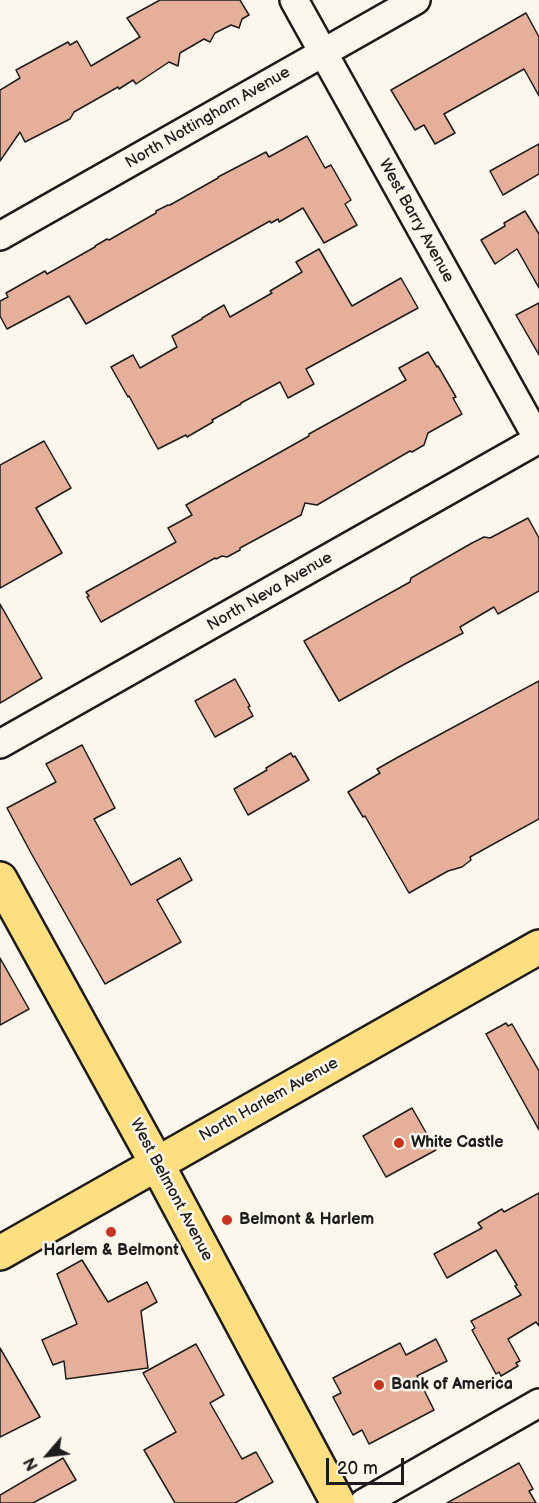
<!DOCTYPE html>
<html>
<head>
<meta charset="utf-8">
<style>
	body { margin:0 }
	#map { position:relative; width:539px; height:1503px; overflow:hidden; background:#fbf7ec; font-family:"Balsamiq Sans",sans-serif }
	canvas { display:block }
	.north { position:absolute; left:18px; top:1425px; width:60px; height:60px; -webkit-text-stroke:4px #fbf7ec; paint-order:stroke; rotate:242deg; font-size:16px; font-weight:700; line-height:24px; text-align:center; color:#1c1c1c }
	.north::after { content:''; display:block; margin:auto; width:21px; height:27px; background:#1c1c1c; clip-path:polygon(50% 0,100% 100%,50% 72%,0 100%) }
	.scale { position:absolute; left:326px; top:1458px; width:78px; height:27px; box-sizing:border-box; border:3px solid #1c1c1c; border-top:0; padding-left:8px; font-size:18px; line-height:21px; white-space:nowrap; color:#1c1c1c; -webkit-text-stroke:4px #fbf7ec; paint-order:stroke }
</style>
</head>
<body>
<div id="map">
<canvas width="539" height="1503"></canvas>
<div class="north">N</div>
<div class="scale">20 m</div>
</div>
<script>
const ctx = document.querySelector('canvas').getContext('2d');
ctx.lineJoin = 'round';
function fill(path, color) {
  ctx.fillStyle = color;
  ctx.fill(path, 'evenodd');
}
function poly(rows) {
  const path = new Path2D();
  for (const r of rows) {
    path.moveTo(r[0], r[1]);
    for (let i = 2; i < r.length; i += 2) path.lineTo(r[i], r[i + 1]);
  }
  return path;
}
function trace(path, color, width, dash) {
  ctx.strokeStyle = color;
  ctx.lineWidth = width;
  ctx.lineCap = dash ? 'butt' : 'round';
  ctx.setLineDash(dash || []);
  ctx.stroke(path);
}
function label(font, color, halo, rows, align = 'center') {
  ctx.font = font + ' "Balsamiq Sans",sans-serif';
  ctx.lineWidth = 5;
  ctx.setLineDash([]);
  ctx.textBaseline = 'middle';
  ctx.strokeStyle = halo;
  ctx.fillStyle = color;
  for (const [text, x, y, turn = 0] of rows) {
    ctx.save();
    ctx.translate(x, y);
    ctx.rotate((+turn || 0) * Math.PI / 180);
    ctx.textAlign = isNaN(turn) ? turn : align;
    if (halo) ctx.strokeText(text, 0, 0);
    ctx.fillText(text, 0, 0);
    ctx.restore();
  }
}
const building = poly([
	[160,0,240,0,249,15,242,19,239,28,231,25,215,33,210,42,204,39,180,53,178,66,169,62,136,84,133,80,119,89,118,87,74,112,70,119,25,142,20,132,0,161,0,90,20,78,16,70,68,42,70,45,77,41,91,66,140,37,127,18,160,0],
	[526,13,539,37,539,96,524,69,444,114,455,133,435,144,424,125,415,130,391,90,526,13],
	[307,136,325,168,331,165,351,200,345,204,357,225,324,243,303,208,279,222,278,219,271,223,270,221,86,324,69,296,7,329,0,316,0,301,8,297,6,293,45,271,47,274,95,247,95,246,107,239,109,240,156,213,156,211,168,205,170,205,218,178,218,177,266,152,269,157,307,136],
	[539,144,539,174,503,195,490,171,539,144],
	[525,211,539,234,539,288,517,249,495,264,481,240,505,226,504,223,525,211],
	[319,249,352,306,401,278,418,308,306,369,314,384,288,398,280,382,241,403,241,404,212,420,213,422,187,437,186,435,158,449,129,396,128,397,111,367,133,355,140,368,177,347,172,336,202,319,202,318,224,305,230,317,272,293,270,291,302,272,296,262,319,249],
	[539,303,539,355,516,315,539,303],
	[428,352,437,367,438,366,456,397,453,398,462,414,428,433,424,445,412,452,410,451,317,505,305,503,301,515,240,548,240,550,227,557,222,556,216,559,215,558,101,622,87,597,89,596,86,592,176,542,168,528,192,515,186,505,309,436,309,434,406,380,399,368,428,352],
	[44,441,71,488,36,508,62,553,0,588,0,465,44,441],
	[528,518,539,538,539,591,498,614,494,607,460,627,463,633,403,665,339,701,304,641,410,582,411,578,472,543,484,537,490,538,528,518],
	[0,604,42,678,0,703,0,604],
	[235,679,250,706,248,707,253,716,215,737,195,701,235,679],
	[539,681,539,819,470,857,471,860,462,867,448,871,409,893,365,816,363,817,348,792,380,773,377,769,400,756,539,681],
	[82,745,115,808,94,819,131,885,180,858,192,880,157,900,181,942,105,984,31,853,7,808,56,782,46,764,82,745],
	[291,753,293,757,295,756,309,780,248,815,234,789,267,770,266,768,291,753],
	[0,958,29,1009,0,1025,0,958],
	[506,1023,508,1026,512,1024,539,1071,539,1130,486,1034,506,1023],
	[412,1108,436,1150,386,1177,363,1136,412,1108],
	[539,1193,539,1326,536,1322,508,1339,520,1361,516,1363,518,1366,501,1376,499,1372,496,1374,472,1330,475,1328,471,1321,521,1295,515,1286,517,1285,496,1250,447,1278,434,1254,482,1228,478,1223,502,1209,504,1212,539,1193],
	[82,1260,108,1302,147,1282,157,1302,141,1311,148,1368,66,1379,64,1361,53,1365,42,1340,77,1324,57,1274,82,1260],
	[436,1339,447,1361,417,1376,434,1410,369,1444,362,1430,353,1435,333,1397,341,1393,333,1378,400,1343,406,1355,436,1339],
	[196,1344,224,1395,210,1403,242,1459,256,1452,273,1482,235,1503,175,1503,144,1450,176,1432,143,1373,196,1344],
	[0,1348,40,1417,0,1437,0,1348],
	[63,1458,76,1480,33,1503,0,1503,0,1495,63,1458],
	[519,1463,533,1489,529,1491,536,1503,447,1503,519,1463]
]);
fill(building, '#e5af99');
trace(building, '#1c1c1c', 1.5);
const minor = poly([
	[294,0,539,441],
	[0,236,416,0],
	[0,744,539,439],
	[364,1503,539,1403]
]);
const major = poly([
	[0,879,157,1164,338,1503],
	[0,1253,539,947]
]);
trace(minor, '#1c1c1c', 32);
trace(major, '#1c1c1c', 38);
trace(minor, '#fbf7ec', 27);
trace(major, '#fedf80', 33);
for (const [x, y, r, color] of [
	[399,1143,6,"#c8321e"],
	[227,1220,6,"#c8321e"],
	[111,1232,6,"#c8321e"],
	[379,1385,6,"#c8321e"]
]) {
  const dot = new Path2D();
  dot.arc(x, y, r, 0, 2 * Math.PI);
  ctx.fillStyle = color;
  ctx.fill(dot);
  trace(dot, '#fbf7ec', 2);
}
label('16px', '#1c1c1c', '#fbf7ec', [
	["North Nottingham Avenue",208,118,-30],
	["West Barry Avenue",416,221,61],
	["North Neva Avenue",270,592,-30],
	["North Harlem Avenue",269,1100,-29],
	["West Belmont Avenue",171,1190,62]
]);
label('bold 16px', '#1c1c1c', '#fbf7ec', [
	["White Castle",411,1143],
	["Belmont & Harlem",239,1220],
	["Harlem & Belmont",111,1251,"center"],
	["Bank of America",391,1385]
], 'left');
</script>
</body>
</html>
